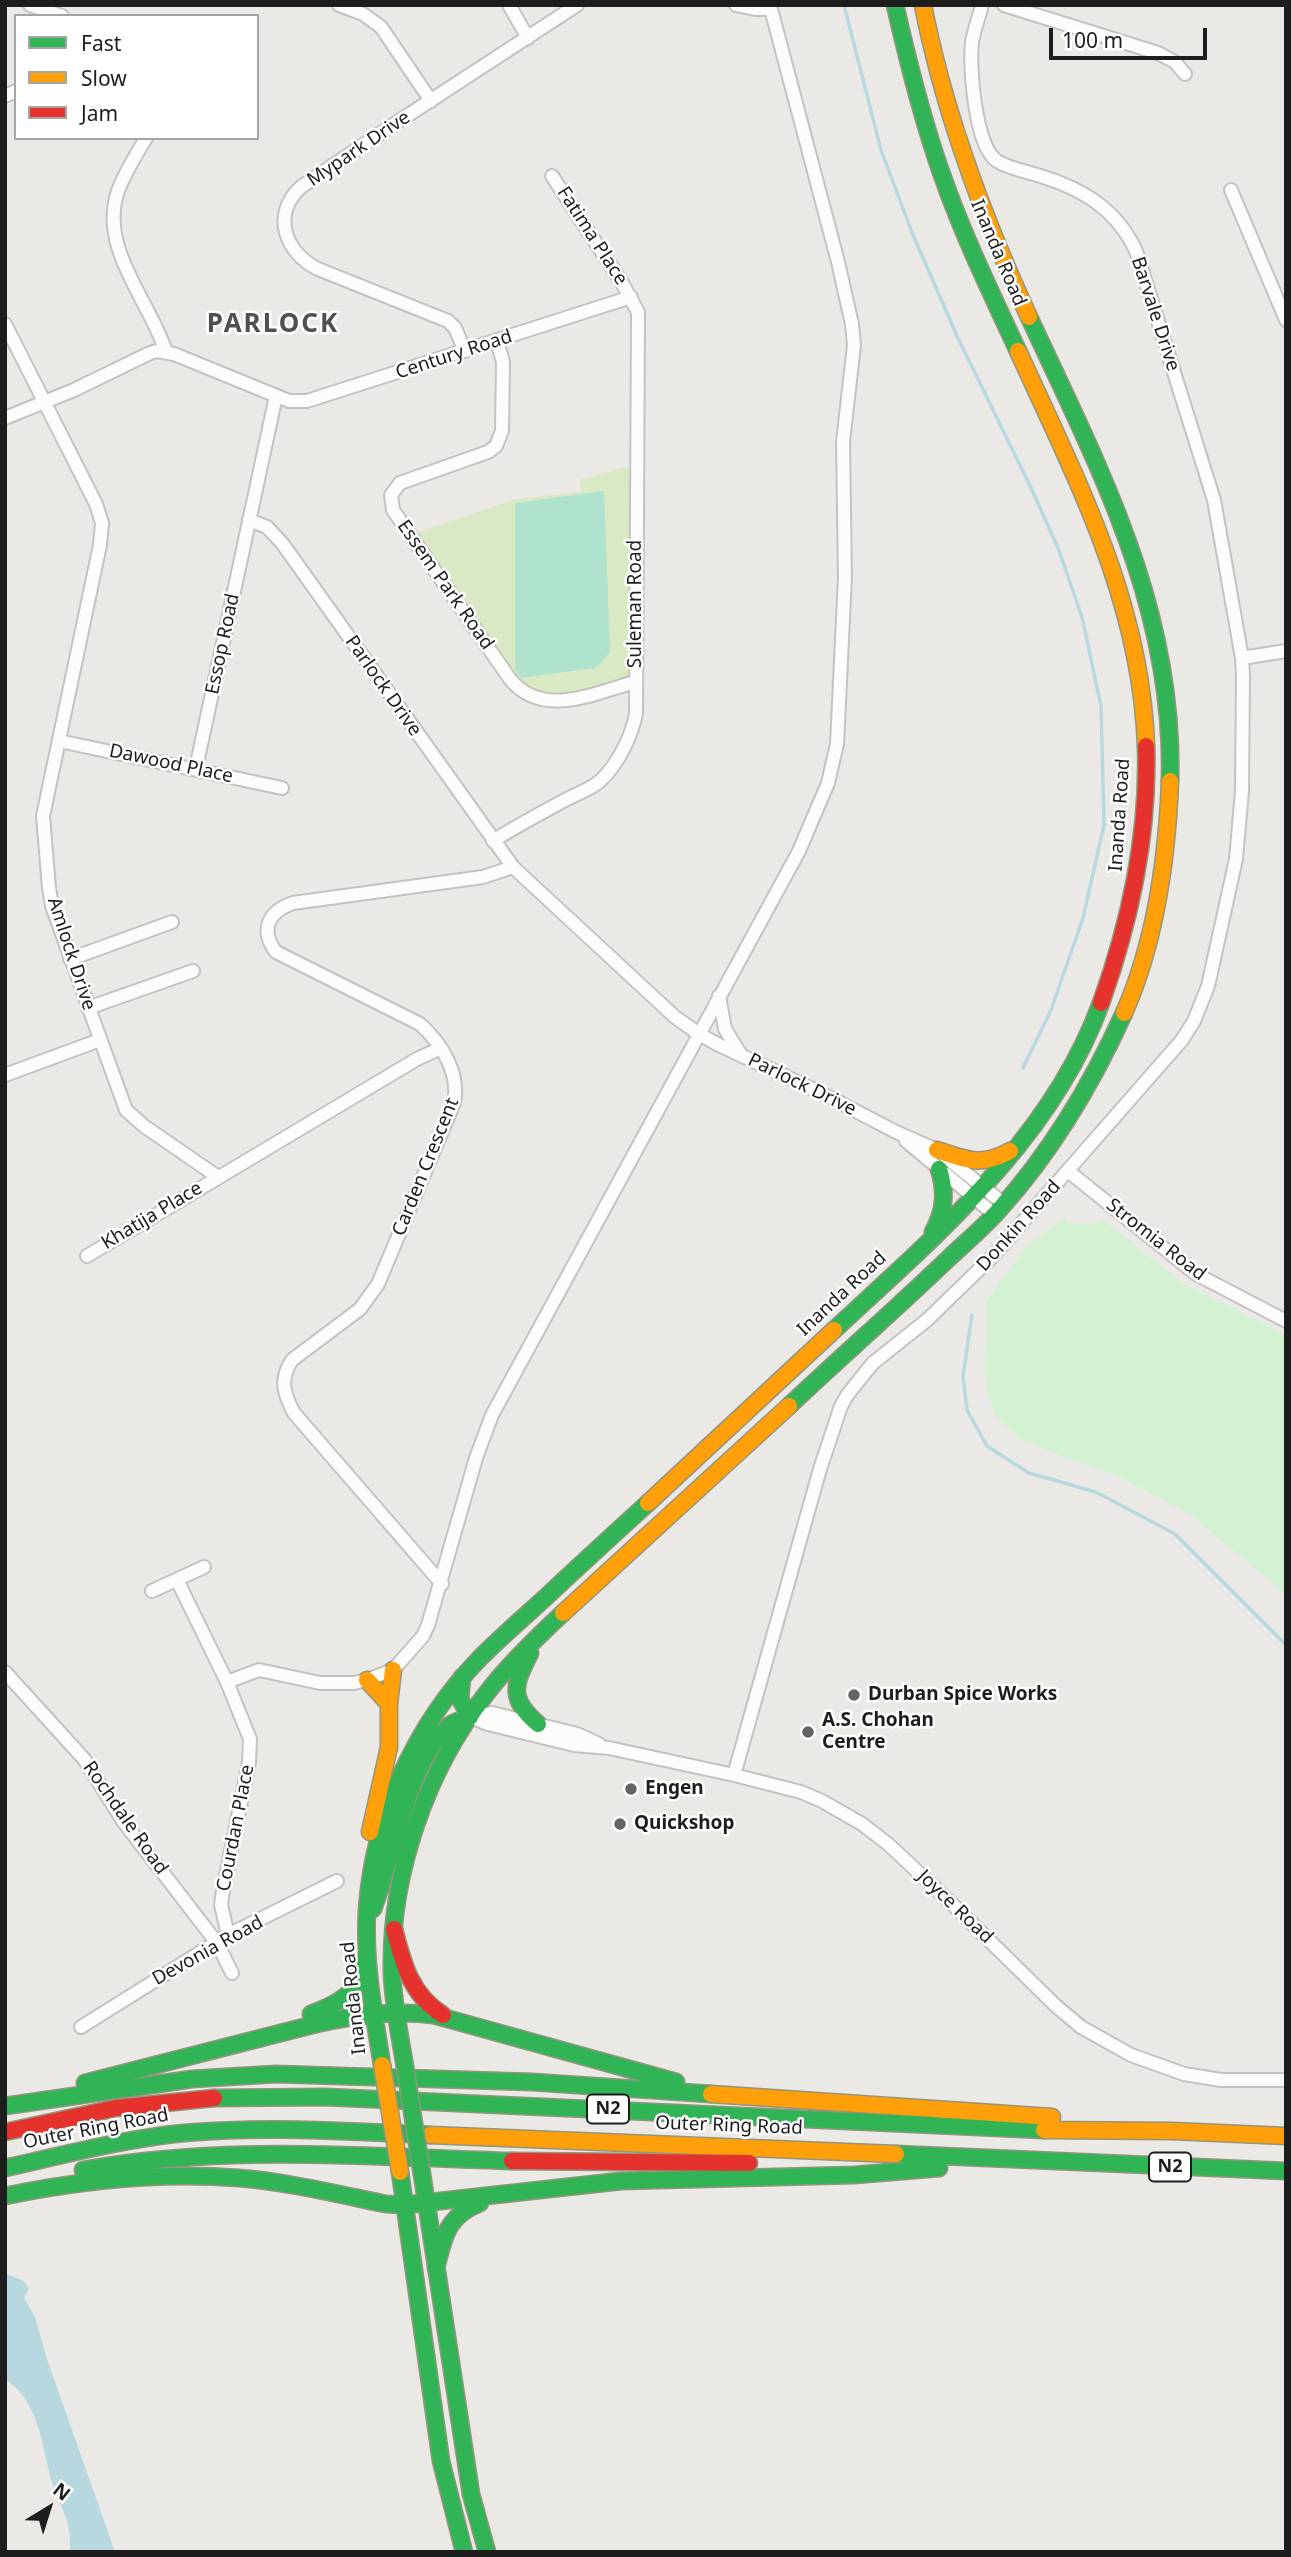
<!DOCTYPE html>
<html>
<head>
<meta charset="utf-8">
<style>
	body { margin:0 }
	#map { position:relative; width:1291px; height:2557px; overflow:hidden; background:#ebe9e5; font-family:"Noto Sans",sans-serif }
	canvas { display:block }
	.frame { position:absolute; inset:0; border:7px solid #1d1d1d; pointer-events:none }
	.legend { position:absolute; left:14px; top:14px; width:245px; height:126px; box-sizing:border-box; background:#fff; border:2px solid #a5a5a5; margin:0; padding:9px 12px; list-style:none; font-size:21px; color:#1d1d1d }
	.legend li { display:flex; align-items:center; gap:14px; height:35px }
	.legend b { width:35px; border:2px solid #a5a5a5 }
	.north { position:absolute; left:14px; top:2473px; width:70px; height:70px; -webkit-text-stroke:5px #fff; paint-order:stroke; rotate:38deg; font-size:19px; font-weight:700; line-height:28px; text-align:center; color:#1d1d1d }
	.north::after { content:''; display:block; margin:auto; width:24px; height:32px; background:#1d1d1d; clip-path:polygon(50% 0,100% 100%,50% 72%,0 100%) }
	.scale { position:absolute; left:1049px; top:28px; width:158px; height:32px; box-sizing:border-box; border:4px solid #1d1d1d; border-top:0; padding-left:9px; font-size:21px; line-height:24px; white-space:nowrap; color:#1d1d1d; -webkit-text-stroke:5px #fff; paint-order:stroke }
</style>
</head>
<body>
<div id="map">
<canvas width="1291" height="2557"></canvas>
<div class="frame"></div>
<ul class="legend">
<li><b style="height:9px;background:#30b455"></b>Fast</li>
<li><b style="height:9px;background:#ff9f0a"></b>Slow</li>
<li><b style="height:9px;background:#e5322d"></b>Jam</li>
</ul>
<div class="north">N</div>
<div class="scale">100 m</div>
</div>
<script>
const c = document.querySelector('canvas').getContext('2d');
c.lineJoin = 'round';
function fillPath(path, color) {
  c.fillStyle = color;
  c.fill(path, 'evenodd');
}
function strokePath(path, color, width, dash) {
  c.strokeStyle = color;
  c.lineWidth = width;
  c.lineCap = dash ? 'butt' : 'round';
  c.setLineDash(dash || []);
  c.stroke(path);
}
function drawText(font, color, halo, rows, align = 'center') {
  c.font = font + ' "Noto Sans",sans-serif';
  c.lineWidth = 5;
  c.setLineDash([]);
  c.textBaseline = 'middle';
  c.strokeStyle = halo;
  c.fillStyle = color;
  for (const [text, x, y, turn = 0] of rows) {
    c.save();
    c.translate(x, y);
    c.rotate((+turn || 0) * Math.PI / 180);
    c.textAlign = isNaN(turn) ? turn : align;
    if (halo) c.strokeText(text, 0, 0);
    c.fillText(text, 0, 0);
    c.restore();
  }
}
const grass = new Path2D(`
	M 637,464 L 635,680 L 561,697 L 524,690 L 411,535 L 516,499 L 581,492 L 580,480 Z`);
const park = new Path2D(`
	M 1064,1218 L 1067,1223 L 1095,1224 L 1102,1219 L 1184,1284 L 1286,1335 L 1286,1596 L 1276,1585 L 1188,1513 L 1118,1476 L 1022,1441 L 996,1416 L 987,1391 L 985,1375 L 987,1300 L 1027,1246 Z`);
const pitch = new Path2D(`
	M 604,491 L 610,652 L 600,664 L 594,668 L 521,678 L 515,669 L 515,503 Z`);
const water = new Path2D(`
	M 5,2273 C 14,2279 25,2277 29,2289 L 24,2298 L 35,2317 L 47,2359 L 115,2552 L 70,2552 C 70,2543 70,2533 68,2525 C 64,2509 55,2495 51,2479 C 42,2444 38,2400 5,2379 Z`);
const stream = new Path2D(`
	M 844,5 L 881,150 L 913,235 L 957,336 L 1032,490 L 1058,548 L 1082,617 L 1101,706 L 1104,825 L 1083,918 L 1051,1010 L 1023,1068
	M 972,1315 L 963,1376 L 967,1410 L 987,1446 L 1029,1473 L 1096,1492 L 1175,1534 L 1286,1645`);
const street = new Path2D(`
	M 30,5 L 62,16
	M 339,5 L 363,14 L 381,27 L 431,101
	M 509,5 L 528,38
	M 736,5 L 755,9 L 771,9
	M 1004,5 L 1158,53 L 1175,62 L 1185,74
	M 5,96 L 16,91
	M 146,138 C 136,155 125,172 118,191 C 98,248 150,301 166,352
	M 1231,190 L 1286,320
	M 5,324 L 96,504 L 102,523 L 100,545 L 43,816 L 49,888 L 52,906 L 126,1110 L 144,1126 L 218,1177
	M 497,341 L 503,362 L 502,431 L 496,446 L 488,452 L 400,483 L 391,495 L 393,510 L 510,679 C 542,719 595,693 635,682
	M 465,351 L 455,328 L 448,321 L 318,269 C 285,253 271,214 301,187 L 396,123 L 577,5
	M 5,418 L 74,390 L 148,354 L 156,351 L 174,354 L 289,401 L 307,401 L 631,297
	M 249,520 L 267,527 L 282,543 L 513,867 L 675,1017 L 699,1034 L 717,1044 L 829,1097 L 896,1132 L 937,1150 L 1004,1204
	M 1242,658 L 1286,651
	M 59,741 L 282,788
	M 196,768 L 276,396
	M 493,841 C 518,825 543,812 569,798 C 579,793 593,788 601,780 C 618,764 632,736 636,713 L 638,312 L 621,281 L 552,176
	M 70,959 L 172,922
	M 719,996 L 725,1029 L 741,1055
	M 88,1008 L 193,971
	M 5,1075 L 100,1040
	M 906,1141 L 995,1215
	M 1068,1171 L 1196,1274 L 1286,1321
	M 87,1256 L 417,1059 L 441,1048
	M 177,1580 L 227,1682 L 250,1739 L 249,1762 L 223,1891 L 221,1905 L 228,1935
	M 442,1584 L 294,1413 C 284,1394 279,1380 292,1360 L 360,1309 L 378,1284 L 454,1103 C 460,1073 442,1044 420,1024 L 276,952 C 259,930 269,911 293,903 L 483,877 L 513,867
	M 152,1591 L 204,1567
	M 5,1672 L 84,1759 L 123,1821 L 217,1943 L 232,1973
	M 227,1682 L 259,1670 L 320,1683 L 354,1683 L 367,1680 L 393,1670 L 423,1636 L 428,1625 L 476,1458 L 492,1415 L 799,851 L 828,783 L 837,744 L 845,577 L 843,442 L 854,345 L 852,324 L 838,262 L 770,5
	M 470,1717 L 488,1724 L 574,1745 L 609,1748 L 734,1775 L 801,1792 L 822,1801 L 862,1824 L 888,1844 L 950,1902 L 1056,2006 L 1081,2027 L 1131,2055 L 1184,2074 L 1221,2080 L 1286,2080
	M 472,1717 L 492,1713 L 577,1734 L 599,1744
	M 734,1775 L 820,1469 L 841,1406 L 848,1394 L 873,1363 L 927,1320 L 992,1257 L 1182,1040 L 1194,1021 L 1208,986 L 1236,859 L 1242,791 L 1243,676 L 1242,658 L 1214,500 L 1136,251 C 1116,208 1081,188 1037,175 C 1024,171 1008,168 997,161 C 975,146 969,67 972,42 C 974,30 979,17 982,5
	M 81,2027 L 228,1935 L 337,1881`);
const fast = new Path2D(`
	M 895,5 C 908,62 922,119 942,175 C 963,235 991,293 1018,351
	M 1029,317 C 1099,468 1175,609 1170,781
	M 933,1232 C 945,1210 946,1192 939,1169
	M 834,1330 C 937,1234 1051,1140 1101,1003
	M 789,1406 C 842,1356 897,1308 949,1258 C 966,1242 984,1227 999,1210 C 1052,1151 1092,1084 1124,1013
	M 530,1653 C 514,1685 508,1698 538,1724
	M 462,1677 L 460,1699 L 470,1717
	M 373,1909 C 392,1859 409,1758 450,1725 C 455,1721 464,1719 470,1717
	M 311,2014 C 348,2000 356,1992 367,1954
	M 382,2065 C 374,2014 364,1963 367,1911 C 373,1818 414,1726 480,1658 C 501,1637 524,1617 546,1597 C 580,1565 614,1534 648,1503
	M 405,2067 C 400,2036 393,2004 392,1972 C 390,1874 426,1771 486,1694 C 508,1665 536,1638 563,1613
	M 85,2083 L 316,2024 C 356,2015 393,2010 434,2015 L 676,2082
	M 214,2098 L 326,2097 L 1044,2130
	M 5,2106 L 192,2079 L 276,2074 L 532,2082 L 711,2094
	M 896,2154 L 1286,2171
	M 5,2168 C 64,2155 123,2139 184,2133 C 266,2126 348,2131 430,2135
	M 83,2170 C 224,2144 369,2157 512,2161
	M 400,2172 L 441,2461 L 464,2552
	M 422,2174 L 471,2494 L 487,2552
	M 5,2196 C 82,2180 160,2172 239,2178 C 288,2182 337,2194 386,2204 L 404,2205 L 621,2181 L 854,2175 L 939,2168
	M 436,2268 C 444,2236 447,2216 480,2203`);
const slow = new Path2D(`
	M 923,5 C 944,113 983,217 1029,317
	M 1018,351 C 1077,481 1141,601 1146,746
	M 1124,1013 C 1156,941 1167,859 1170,781
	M 937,1150 C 967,1160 981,1167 1010,1151
	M 648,1503 L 834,1330
	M 563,1613 L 789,1406
	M 367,1680 L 389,1704
	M 370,1832 L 389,1747 L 389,1704 L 393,1670
	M 711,2094 L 1052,2117
	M 1044,2130 L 1172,2131 L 1286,2136
	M 430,2135 L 896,2154`);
const jam = new Path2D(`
	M 1101,1003 C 1131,919 1149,835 1146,746
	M 394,1929 C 403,1964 411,1995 443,2015
	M 5,2132 L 116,2108 L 214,2098
	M 512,2161 L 749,2163`);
const fastBridge = new Path2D(`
	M 405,2067 L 422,2174`);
const slowBridge = new Path2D(`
	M 382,2065 L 400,2172`);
const markers = [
	[854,1695,7,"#656463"],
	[808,1732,7,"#656463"],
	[631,1789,7,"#656463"],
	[620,1824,7,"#656463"]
];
const shields = [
	[608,2109,42],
	[1170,2167,42]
];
const shieldNames = [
	["N2",608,2109],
	["N2",1170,2167]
];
const streetNames = [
	["Mypark Drive",359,149,-34],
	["Fatima Place",592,236,57],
	["Inanda Road",998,253,67],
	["Barvale Drive",1155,314,72],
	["Century Road",454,355,-18],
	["Essem Park Road",445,585,55],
	["Suleman Road",636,604,-90],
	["Essop Road",223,644,-78],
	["Parlock Drive",383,686,55],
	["Dawood Place",171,764,12],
	["Inanda Road",1120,815,-86],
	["Amlock Drive",71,954,72],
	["Parlock Drive",802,1085,26],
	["Carden Crescent",426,1167,-68],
	["Khatija Place",152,1216,-31],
	["Donkin Road",1019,1226,-48],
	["Stromia Road",1156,1240,38],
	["Inanda Road",842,1294,-43],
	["Rochdale Road",125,1818,55],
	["Courdan Place",236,1828,-79],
	["Joyce Road",955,1907,44],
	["Devonia Road",208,1951,-29],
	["Inanda Road",354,1998,-96],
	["Outer Ring Road",729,2126,2],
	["Outer Ring Road",96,2129,-11]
];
const poiNames = [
	["Durban Spice Works",868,1695],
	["A.S. Chohan",822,1721],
	["Centre",822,1743],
	["Engen",645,1789],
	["Quickshop",634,1824]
];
const districtNames = [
	["PARLOCK",273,325]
];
fillPath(grass, '#d8e9c3');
fillPath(park, '#d2f2d2');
fillPath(pitch, '#b0e3cd');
fillPath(water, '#b8d8df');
strokePath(stream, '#b8d8df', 3.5);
strokePath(street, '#c4c3c1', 16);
strokePath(fast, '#93957d', 19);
strokePath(slow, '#93957d', 19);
strokePath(jam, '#93957d', 19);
strokePath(street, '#fcfcfb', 12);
strokePath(fast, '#30b455', 16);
strokePath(slow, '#ff9f0a', 16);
strokePath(jam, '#e5322d', 16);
strokePath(fastBridge, '#93957d', 19, []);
strokePath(slowBridge, '#93957d', 19, []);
strokePath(fastBridge, '#30b455', 16);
strokePath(slowBridge, '#ff9f0a', 16);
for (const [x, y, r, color] of markers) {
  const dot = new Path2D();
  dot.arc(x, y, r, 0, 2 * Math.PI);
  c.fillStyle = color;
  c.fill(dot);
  strokePath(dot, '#fff', 2.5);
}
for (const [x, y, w] of shields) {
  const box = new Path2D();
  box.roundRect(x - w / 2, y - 14.5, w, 29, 5);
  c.fillStyle = '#fff';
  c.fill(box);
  strokePath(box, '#1d1d1d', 2);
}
drawText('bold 18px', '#1d1d1d', null, shieldNames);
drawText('19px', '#1d1d1d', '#fff', streetNames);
drawText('bold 19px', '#1d1d1d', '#fff', poiNames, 'left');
c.letterSpacing = '2px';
drawText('bold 26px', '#505050', '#fff', districtNames);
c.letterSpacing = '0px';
</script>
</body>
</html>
